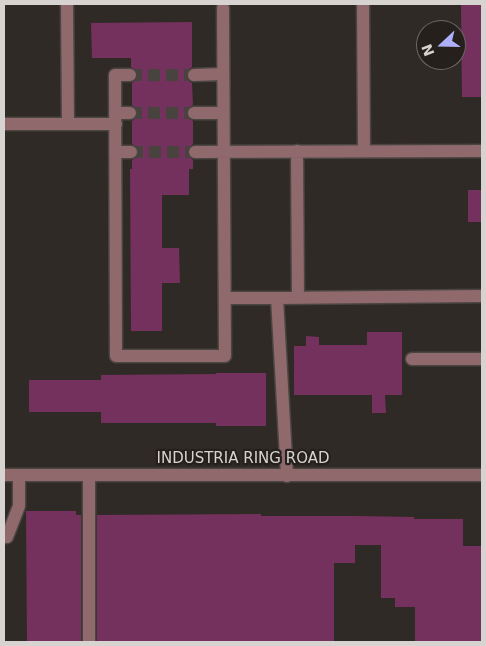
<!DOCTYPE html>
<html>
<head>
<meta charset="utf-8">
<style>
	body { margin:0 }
	#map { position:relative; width:486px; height:646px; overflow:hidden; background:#302a27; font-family:"DejaVu Sans",sans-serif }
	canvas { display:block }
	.frame { position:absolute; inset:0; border:5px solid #d6d3d0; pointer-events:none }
	.north { position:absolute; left:416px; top:20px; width:50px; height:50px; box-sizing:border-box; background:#26201d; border:1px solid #6c6865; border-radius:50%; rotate:249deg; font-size:14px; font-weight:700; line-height:20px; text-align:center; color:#d6d3d0 }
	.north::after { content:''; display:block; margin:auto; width:18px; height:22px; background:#adaffb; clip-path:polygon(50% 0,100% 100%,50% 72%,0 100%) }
</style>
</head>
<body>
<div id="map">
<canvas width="486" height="646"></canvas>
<div class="frame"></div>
<div class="north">N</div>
</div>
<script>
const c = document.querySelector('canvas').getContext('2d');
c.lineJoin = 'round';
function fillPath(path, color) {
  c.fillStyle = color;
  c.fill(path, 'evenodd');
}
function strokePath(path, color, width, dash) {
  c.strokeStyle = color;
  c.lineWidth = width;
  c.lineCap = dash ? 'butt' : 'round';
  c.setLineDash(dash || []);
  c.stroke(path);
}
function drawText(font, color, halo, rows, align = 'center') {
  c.font = font + ' "DejaVu Sans",sans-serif';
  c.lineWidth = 4.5;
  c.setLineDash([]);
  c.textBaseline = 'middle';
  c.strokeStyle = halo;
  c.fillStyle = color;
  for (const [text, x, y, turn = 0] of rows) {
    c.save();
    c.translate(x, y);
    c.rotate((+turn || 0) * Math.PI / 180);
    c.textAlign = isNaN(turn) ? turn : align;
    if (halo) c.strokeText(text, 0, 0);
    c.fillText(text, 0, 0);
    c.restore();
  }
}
const building = new Path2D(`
	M 461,4 L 482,4 L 482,97 L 462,97 Z
	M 192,22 L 192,67 L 187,71 L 186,75 L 187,80 L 192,83 L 193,105 L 187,109 L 186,113 L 187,117 L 193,121 L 193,144 L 188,148 L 187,152 L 188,156 L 193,160 L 193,169 L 189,169 L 189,195 L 162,195 L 162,248 L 179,248 L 180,283 L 162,283 L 162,331 L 131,331 L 130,169 L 132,169 L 132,160 L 138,156 L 139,152 L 138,148 L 132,144 L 132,121 L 137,117 L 138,113 L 137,109 L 132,105 L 132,83 L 137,79 L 138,75 L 137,71 L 131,67 L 131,58 L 92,58 L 91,23 Z
	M 468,190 L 482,190 L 482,222 L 468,222 Z
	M 367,332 L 402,332 L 402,395 L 385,395 L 386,413 L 372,413 L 372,395 L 294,395 L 294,346 L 306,346 L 306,336 L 319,337 L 319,345 L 367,345 Z
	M 216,373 L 266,373 L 266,426 L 216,426 L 216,423 L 101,423 L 101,412 L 29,412 L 29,380 L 101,380 L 101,375 L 216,374 Z
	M 26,511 L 76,511 L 76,515 L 81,515 L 81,641 L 27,642 Z
	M 261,514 L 261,516 L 356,516 L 414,517 L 414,519 L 463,519 L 463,546 L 482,546 L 482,642 L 415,642 L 415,607 L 395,607 L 395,598 L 381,598 L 381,545 L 355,545 L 355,563 L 334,563 L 334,642 L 97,641 L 97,515 Z`);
const minorTunnel = new Path2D(`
	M 130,75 L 194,75
	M 130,113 L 194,113
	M 131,152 L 195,152`);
const minor = new Path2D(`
	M 67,4 L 68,124
	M 363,4 L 364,151
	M 130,75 L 115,75 L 116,356 L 225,356 L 223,8
	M 194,75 L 223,74
	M 115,113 L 130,113
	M 194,113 L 223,113
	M 4,124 L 116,124
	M 297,151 L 298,298
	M 115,152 L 131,152
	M 195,152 L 482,151
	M 225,298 L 277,298
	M 412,359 L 482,359
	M 4,475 L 482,475
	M 89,475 L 89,642
	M 287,476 L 277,298 L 482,296
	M 4,536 L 7,537 L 19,506 L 19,475`);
const streetNames = [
	["INDUSTRIA RING ROAD",243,459]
];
fillPath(building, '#74315e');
strokePath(minorTunnel, '#494340', 12, [12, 6]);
strokePath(minor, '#4b4542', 15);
strokePath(minor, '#8f696c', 12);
drawText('15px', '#d6d3d0', '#26201d', streetNames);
</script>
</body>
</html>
